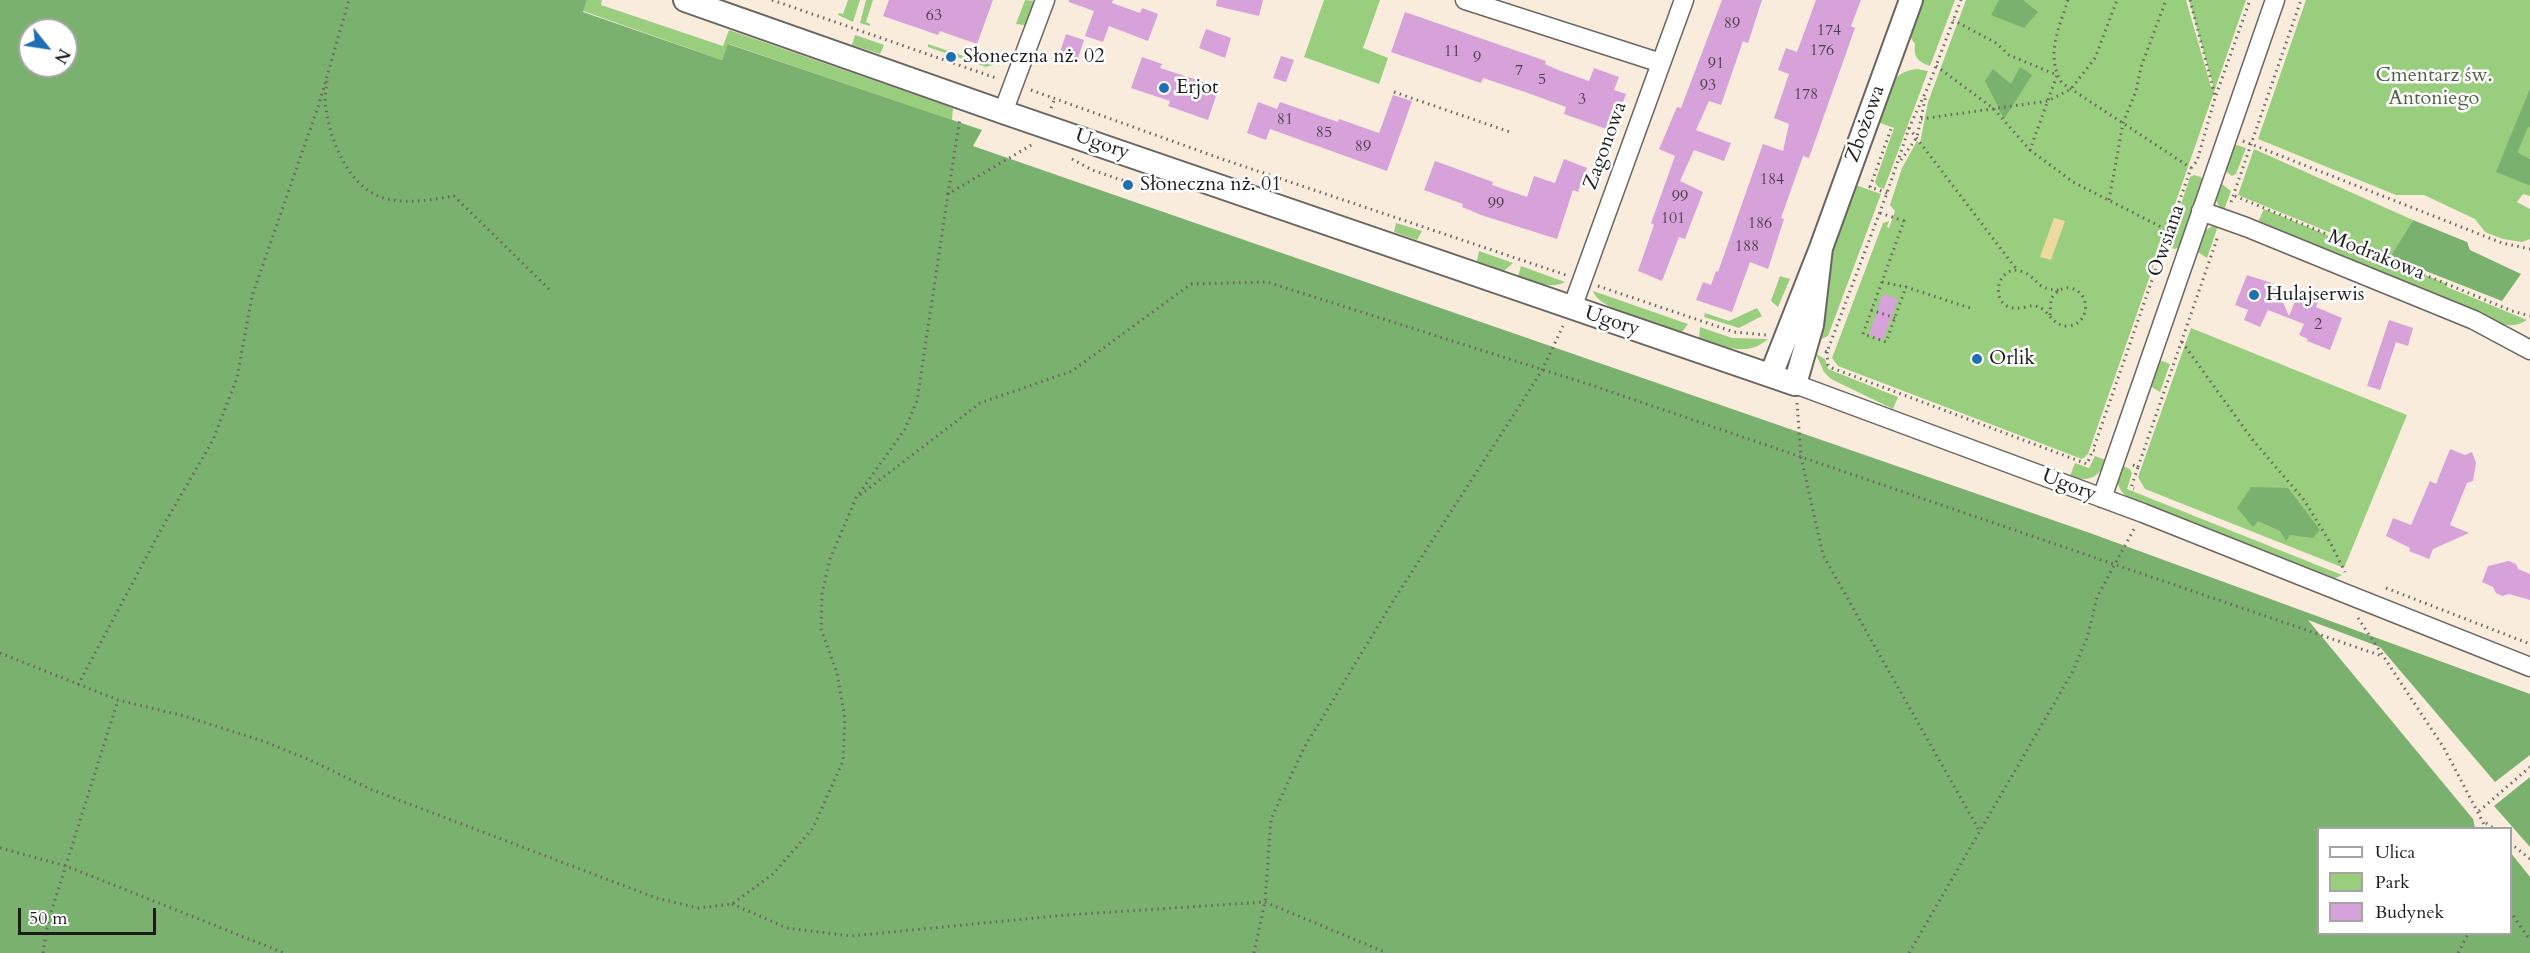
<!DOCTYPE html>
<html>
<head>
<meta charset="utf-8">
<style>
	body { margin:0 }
	#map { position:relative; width:2530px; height:953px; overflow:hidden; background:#f9ecdd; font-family:Cardo,serif }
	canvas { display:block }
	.legend { position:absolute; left:2317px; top:827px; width:195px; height:108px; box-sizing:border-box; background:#fff; border:2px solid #a4a4a4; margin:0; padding:8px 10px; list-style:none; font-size:18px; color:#1c1c1c }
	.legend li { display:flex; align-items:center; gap:12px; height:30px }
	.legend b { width:30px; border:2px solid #a4a4a4 }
	.north { position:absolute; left:18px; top:18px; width:60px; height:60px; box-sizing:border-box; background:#fff; border:2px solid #a4a4a4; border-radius:50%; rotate:120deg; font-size:16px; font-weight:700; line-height:24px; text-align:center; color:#1c1c1c }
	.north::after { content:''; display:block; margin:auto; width:21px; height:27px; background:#1f6fb2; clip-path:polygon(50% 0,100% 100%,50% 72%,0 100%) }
	.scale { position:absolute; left:18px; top:908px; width:138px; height:27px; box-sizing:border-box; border:3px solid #1c1c1c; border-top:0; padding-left:8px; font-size:18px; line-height:21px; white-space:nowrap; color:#1c1c1c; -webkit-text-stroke:4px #fff; paint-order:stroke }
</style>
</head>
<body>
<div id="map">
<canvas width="2530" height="953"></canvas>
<ul class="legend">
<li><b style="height:8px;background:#fff"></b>Ulica</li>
<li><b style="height:16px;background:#9ace7f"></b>Park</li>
<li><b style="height:16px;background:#d7a1d9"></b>Budynek</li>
</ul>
<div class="north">N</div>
<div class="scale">50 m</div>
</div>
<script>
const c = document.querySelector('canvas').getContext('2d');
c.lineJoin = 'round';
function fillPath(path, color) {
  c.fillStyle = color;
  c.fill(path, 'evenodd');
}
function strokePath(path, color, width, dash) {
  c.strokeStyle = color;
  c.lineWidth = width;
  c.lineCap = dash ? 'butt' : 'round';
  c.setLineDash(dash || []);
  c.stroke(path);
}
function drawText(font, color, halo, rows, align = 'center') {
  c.font = font + ' Cardo,serif';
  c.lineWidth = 5;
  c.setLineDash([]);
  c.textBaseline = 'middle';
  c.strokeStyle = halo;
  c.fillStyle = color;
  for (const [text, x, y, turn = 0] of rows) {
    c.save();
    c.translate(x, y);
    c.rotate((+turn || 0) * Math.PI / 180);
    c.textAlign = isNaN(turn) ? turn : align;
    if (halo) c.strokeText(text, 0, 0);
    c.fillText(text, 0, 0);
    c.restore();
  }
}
const green = new Path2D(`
	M 587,0 L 602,0 L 601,5 L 723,46 L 729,30 L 953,108 L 952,120 L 729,44 L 722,60 L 583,11 Z
	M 848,0 L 860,0 L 853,22 L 838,15 L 839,13 L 843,14 Z
	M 866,0 L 873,0 L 866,22 L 870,24 L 870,26 L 860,23 Z
	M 1025,0 L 1035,1 L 1026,25 L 1016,24 Z
	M 1324,0 L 1380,0 L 1363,48 L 1388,58 L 1379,84 L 1304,57 Z
	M 1920,0 L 1955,0 L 1930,66 C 1918,62 1913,57 1915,44 L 1910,37 L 1896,61 Z
	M 1966,0 L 2186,0 L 2211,87 L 2213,85 L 2189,0 L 2246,0 L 2088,454 L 2082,459 L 1838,366 L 1832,358 L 1883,223 L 1889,221 L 1887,227 L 1889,228 L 1895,211 L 1890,205 L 1902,168 L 1917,141 L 1920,143 L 1928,102 Z
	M 2306,0 L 2530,0 L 2530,88 L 2497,172 L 2530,186 L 2530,196 L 2523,194 L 2517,202 L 2530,209 L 2530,239 L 2522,242 L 2503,239 L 2485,232 L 2475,219 L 2424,195 L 2396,195 L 2258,139 Z
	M 855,35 L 884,45 L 880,54 L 852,45 Z
	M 928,44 L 981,62 L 998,55 L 998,57 L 995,64 L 986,67 L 928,47 Z
	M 1917,69 L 1928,71 L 1884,189 L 1878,187 L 1875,182 L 1894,128 L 1875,121 C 1884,97 1888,72 1917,69 Z
	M 2528,126 L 2530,127 L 2530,159 L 2518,152 Z
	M 2237,145 L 2246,148 L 2236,174 L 2232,176 L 2224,170 L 2232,147 Z
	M 2254,149 L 2413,220 L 2390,257 L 2238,195 Z
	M 2194,175 L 2201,177 L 2203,181 L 2180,247 L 2175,249 L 2167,246 L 2190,177 Z
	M 1853,184 L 1881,194 L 1828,336 L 1821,339 L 1816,337 L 1829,260 Z
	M 2222,184 L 2231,191 L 2224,210 C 2215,204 2214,196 2217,187 Z
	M 2264,209 L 2447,284 L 2447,287 L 2527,320 C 2506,334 2489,317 2470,308 L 2258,222 Z
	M 1396,223 L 1422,231 L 1417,240 L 1394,232 Z
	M 2213,226 L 2218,226 L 2207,258 L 2196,251 L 2204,231 Z
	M 1479,251 L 1513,263 L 1504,271 L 1477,261 Z
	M 1521,266 L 1565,282 C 1550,290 1533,281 1518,276 Z
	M 1780,276 L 1790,279 L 1778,307 L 1771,301 Z
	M 1593,291 L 1688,324 L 1682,332 C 1662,325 1599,311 1593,291 Z
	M 1757,308 L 1762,316 L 1739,328 L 1704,317 L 1705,313 L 1729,321 Z
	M 1700,327 L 1732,338 L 1768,339 C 1746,358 1724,346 1699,338 Z
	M 2191,328 L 2407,415 L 2344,568 L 2145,489 L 2138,477 Z
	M 1816,354 L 1825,359 L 1828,369 L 1898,397 L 1893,409 L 1831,379 L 1824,372 Z
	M 2162,361 L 2170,364 L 2160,392 L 2150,386 L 2156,363 Z
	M 2095,456 L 2106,460 C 2099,478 2088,483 2070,476 L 2075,463 L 2089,468 Z
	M 2120,465 L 2130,469 L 2132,473 L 2127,489 L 2342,575 L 2334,579 L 2127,497 C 2116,487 2116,479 2120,465 Z`);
const forest = new Path2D(`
	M 0,0 L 587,0 L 583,12 L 722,60 L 728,44 L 982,130 L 973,146 L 2090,533 L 2530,694 L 2530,755 L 2495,782 L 2380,647 L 2308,620 L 2473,819 L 2475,828 L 2318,828 L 2318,934 L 2510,934 L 2511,853 L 2530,877 L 2530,953 L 0,953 ZM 30,30 L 66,30 L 66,66 L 30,66 Z
	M 1999,0 L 2023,0 L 2038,12 L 2024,28 L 1991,15 Z
	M 2020,67 L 2032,75 L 2004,119 L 1985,81 L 1993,69 L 2011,84 Z
	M 2530,88 L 2530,127 L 2528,127 L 2518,152 L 2530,159 L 2530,186 L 2496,172 Z
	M 2413,220 L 2467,242 L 2470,250 L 2521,274 L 2502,301 L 2390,257 Z
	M 2251,487 L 2288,488 L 2320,530 L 2313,538 L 2290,535 L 2286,541 L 2280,531 L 2258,521 L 2253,527 L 2237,508 Z
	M 2530,777 L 2530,847 L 2494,806 Z`);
const sand = new Path2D(`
	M 2054,218 L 2065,221 L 2051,260 L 2040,257 Z`);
const building = new Path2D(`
	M 889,0 L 993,0 L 977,44 L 940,31 L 938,35 L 883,16 Z
	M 1069,0 L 1113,0 L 1112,3 L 1140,13 L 1142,8 L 1158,14 L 1148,41 L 1109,26 L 1103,42 L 1085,36 L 1094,11 L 1069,2 Z
	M 1217,0 L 1263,0 L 1259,16 L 1216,6 Z
	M 1722,0 L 1762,0 L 1748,43 L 1743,41 L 1721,105 L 1709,101 L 1696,130 L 1731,143 L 1724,161 L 1694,150 L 1680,181 L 1703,192 L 1685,239 L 1679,237 L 1662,281 L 1638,271 L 1654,225 L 1651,223 L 1675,156 L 1659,149 L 1677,107 L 1681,108 Z
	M 1816,0 L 1861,0 L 1851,26 L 1855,28 L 1809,158 L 1803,156 L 1781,218 L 1784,219 L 1768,269 L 1750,262 L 1732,312 L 1696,300 L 1703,282 L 1711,285 L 1716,271 L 1718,272 L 1763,144 L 1783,151 L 1789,124 L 1774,118 L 1789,74 L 1778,70 L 1786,48 L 1797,52 Z
	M 1405,12 L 1546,61 L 1545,64 L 1558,70 L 1589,81 L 1594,68 L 1619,77 L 1614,90 L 1626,94 L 1612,131 L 1564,114 L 1566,107 L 1525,92 L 1483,78 L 1481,83 L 1391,52 Z
	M 1206,29 L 1231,38 L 1225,58 L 1199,48 Z
	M 1066,34 L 1084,40 L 1076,64 L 1058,58 Z
	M 1281,56 L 1294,60 L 1286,82 L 1273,78 Z
	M 1142,57 L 1162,64 L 1160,68 L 1219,87 L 1208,120 L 1168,106 L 1170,101 L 1131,88 Z
	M 1393,95 L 1412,101 L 1387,171 L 1270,129 L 1266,140 L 1247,133 L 1258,102 L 1277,109 L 1280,102 L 1338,122 L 1339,119 L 1379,133 Z
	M 1564,159 L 1587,168 L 1578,192 L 1573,190 L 1557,239 L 1481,215 L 1462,207 L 1463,204 L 1424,190 L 1435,161 L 1493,182 L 1492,185 L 1527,197 L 1534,176 L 1555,183 Z
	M 2247,275 L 2275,284 L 2289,316 L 2298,294 L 2318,302 L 2316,307 L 2342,318 L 2330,350 L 2307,341 L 2308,339 L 2299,335 L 2304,324 L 2268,310 L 2260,327 L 2244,320 L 2248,310 L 2235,305 Z
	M 1883,294 L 1898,299 L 1883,340 L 1869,335 Z
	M 2389,320 L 2413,328 L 2408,346 L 2396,342 L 2380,390 L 2367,386 Z
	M 2450,449 L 2465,455 L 2472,452 L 2476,463 L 2473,481 L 2467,483 L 2450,525 L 2469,533 L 2433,549 L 2429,559 L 2409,551 L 2410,548 L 2386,536 L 2393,518 L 2411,525 L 2430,481 L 2436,484 Z
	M 2509,561 L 2516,564 L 2518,569 L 2530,574 L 2530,600 L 2509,594 L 2502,596 L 2496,593 L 2493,587 L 2482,582 L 2488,566 Z`);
const path = new Path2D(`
	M 772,0 L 996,78
	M 2068,0 C 2059,28 2045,56 2062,83 L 2191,168 L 2093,450
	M 2190,0 L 2215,96
	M 1936,66 L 1993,108 L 2030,150 L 2057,75 L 2009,55 L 1996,43 L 1953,20
	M 327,81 C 326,90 324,100 326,109 C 330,138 346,181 376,195 C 399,206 430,200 454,196 L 551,291
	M 1031,90 L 1219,158 L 1566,275
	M 1394,92 L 1510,132
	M 1051,108 L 1055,98
	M 1921,119 L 2048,101 L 2071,89 L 2095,58 L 2117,0
	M 1909,128 L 2017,270
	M 2243,141 L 2502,243 L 2530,249
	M 2030,150 L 2073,182 L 2169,231
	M 1072,159 L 1092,170 L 1142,187
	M 1901,160 L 1917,137 L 1926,95
	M 2191,168 L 2197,161 L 2215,98 L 2250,0
	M 1887,193 L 1870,187 L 1891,129
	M 948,194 L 960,118
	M 2235,196 L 2512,311 L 2530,316
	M 2109,200 L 2123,123 L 2136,91 L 2141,67 L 2166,0
	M 2231,202 L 2301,0
	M 1880,213 L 1904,221 L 1863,334 L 1886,342 L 1906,287 L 1973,309
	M 1882,282 L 1906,287
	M 1598,286 L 1734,332 L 1766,335
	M 1871,310 L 1895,318
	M 2050,315 L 2051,299 C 2055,292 2062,287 2070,288 C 2092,292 2090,325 2068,326 C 2048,327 2049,300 2025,307 C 1986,317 1994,260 2023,272 C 2039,278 2035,290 2059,290
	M 2182,342 L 2252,439 L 2304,500 L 2331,544 L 2345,572
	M 1825,351 L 1827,352 L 1887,193 L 1909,128 L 1928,87 L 1961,0
	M 1827,352 L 1828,365 L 1832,368 L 2087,464 L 2093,450 L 2099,452
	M 1797,403 L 1801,457 L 1823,555 L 1980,832
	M 2133,465 L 2138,467 L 2131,488 L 2134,489
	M 2138,467 L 2218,236
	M 860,495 L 980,403 L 1072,371 L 1191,284 L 1267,282 L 1594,386 L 2382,656
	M 2386,588 L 2530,644
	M 2358,618 L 2444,748 L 2486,828
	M 0,653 L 118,700 L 184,716 L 263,741 L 310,760 L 370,789 L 656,898 L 698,908 L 732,904 L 773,874 L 813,828 L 843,761 L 845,718 L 837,673 L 821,629 L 822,594 L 830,559 L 856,498 L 905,429 L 917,401 L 948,194 L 1033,144
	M 78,685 L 163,526 L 213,440 L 237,378 L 252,296 L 319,104 L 349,0
	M 2479,811 L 2530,767
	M 2486,823 L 2493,828
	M 2510,843 L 2530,859
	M 0,848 L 66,866 L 284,953
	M 732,904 L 787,928 L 851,936 L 1066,915 L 1265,902 L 1387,953
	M 2510,911 L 2530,940
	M 43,953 L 48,922 L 118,700
	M 1254,953 L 1265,902 L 1271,819 L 1304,748 L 1395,598 L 1522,402 L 1542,370 L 1563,326
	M 1909,953 L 2073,671 L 2087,638 L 2097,597 L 2134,529
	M 2458,953 L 2468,934`);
const minor = new Path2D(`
	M 1465,0 L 1661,63
	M 1003,112 L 1045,0
	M 2201,211 L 2246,227 L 2474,320 L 2530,350
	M 1572,308 L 1684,0
	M 1795,384 L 2143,513 L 2530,667
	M 2102,498 L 2275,0`);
const tertiary = new Path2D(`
	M 685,0 L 1003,112 L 1795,384 L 1812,325 L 1821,248
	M 1771,375 L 1821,248 L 1911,0`);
const markers = [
	[951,57,6,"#1f6fb2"],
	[1164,88,6,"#1f6fb2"],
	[1128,185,6,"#1f6fb2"],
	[2254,295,6,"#1f6fb2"],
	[1977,359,6,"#1f6fb2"]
];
const numberNames = [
	["63",934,16],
	["89",1732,24],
	["174",1829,31],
	["176",1822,51],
	["11",1452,52],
	["9",1477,58],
	["91",1716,64],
	["7",1519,71],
	["5",1542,80],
	["93",1708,86],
	["178",1806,95],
	["3",1582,100],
	["81",1285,120],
	["85",1324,133],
	["89",1363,147],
	["184",1772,180],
	["99",1680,197],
	["99",1496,204],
	["101",1673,219],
	["186",1760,224],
	["188",1747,247],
	["2",2318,325]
];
const poiNames = [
	["Słoneczna nż. 02",963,57],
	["Erjot",1176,88],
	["Słoneczna nż. 01",1140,185],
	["Hulajserwis",2266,295],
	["Orlik",1989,359]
];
const parkNames = [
	["Cmentarz św.",2434,76],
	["Antoniego",2434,99]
];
const streetNames = [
	["Zbożowa",1866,124,-70],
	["Ugory",1102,145,19],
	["Zagonowa",1606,146,-70],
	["Owsiana",2167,241,-71],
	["Modrakowa",2376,256,22],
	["Ugory",1612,322,18],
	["Ugory",2069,486,21]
];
fillPath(green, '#9ace7f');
fillPath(forest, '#7bb16e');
fillPath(sand, '#eeda9e');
fillPath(building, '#d7a1d9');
strokePath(minor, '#696560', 21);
strokePath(tertiary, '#696560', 26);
strokePath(path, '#696560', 3, [1.5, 4.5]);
strokePath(minor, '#fff', 18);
strokePath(tertiary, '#fff', 22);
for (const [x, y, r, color] of markers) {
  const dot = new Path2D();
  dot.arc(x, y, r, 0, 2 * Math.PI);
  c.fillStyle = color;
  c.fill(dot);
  strokePath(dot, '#fff', 2);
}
drawText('16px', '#4b3d4b', null, numberNames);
drawText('20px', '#1c1c1c', '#fff', poiNames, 'left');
drawText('20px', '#4e6344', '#fff', parkNames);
drawText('20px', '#1c1c1c', '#fff', streetNames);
</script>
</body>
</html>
